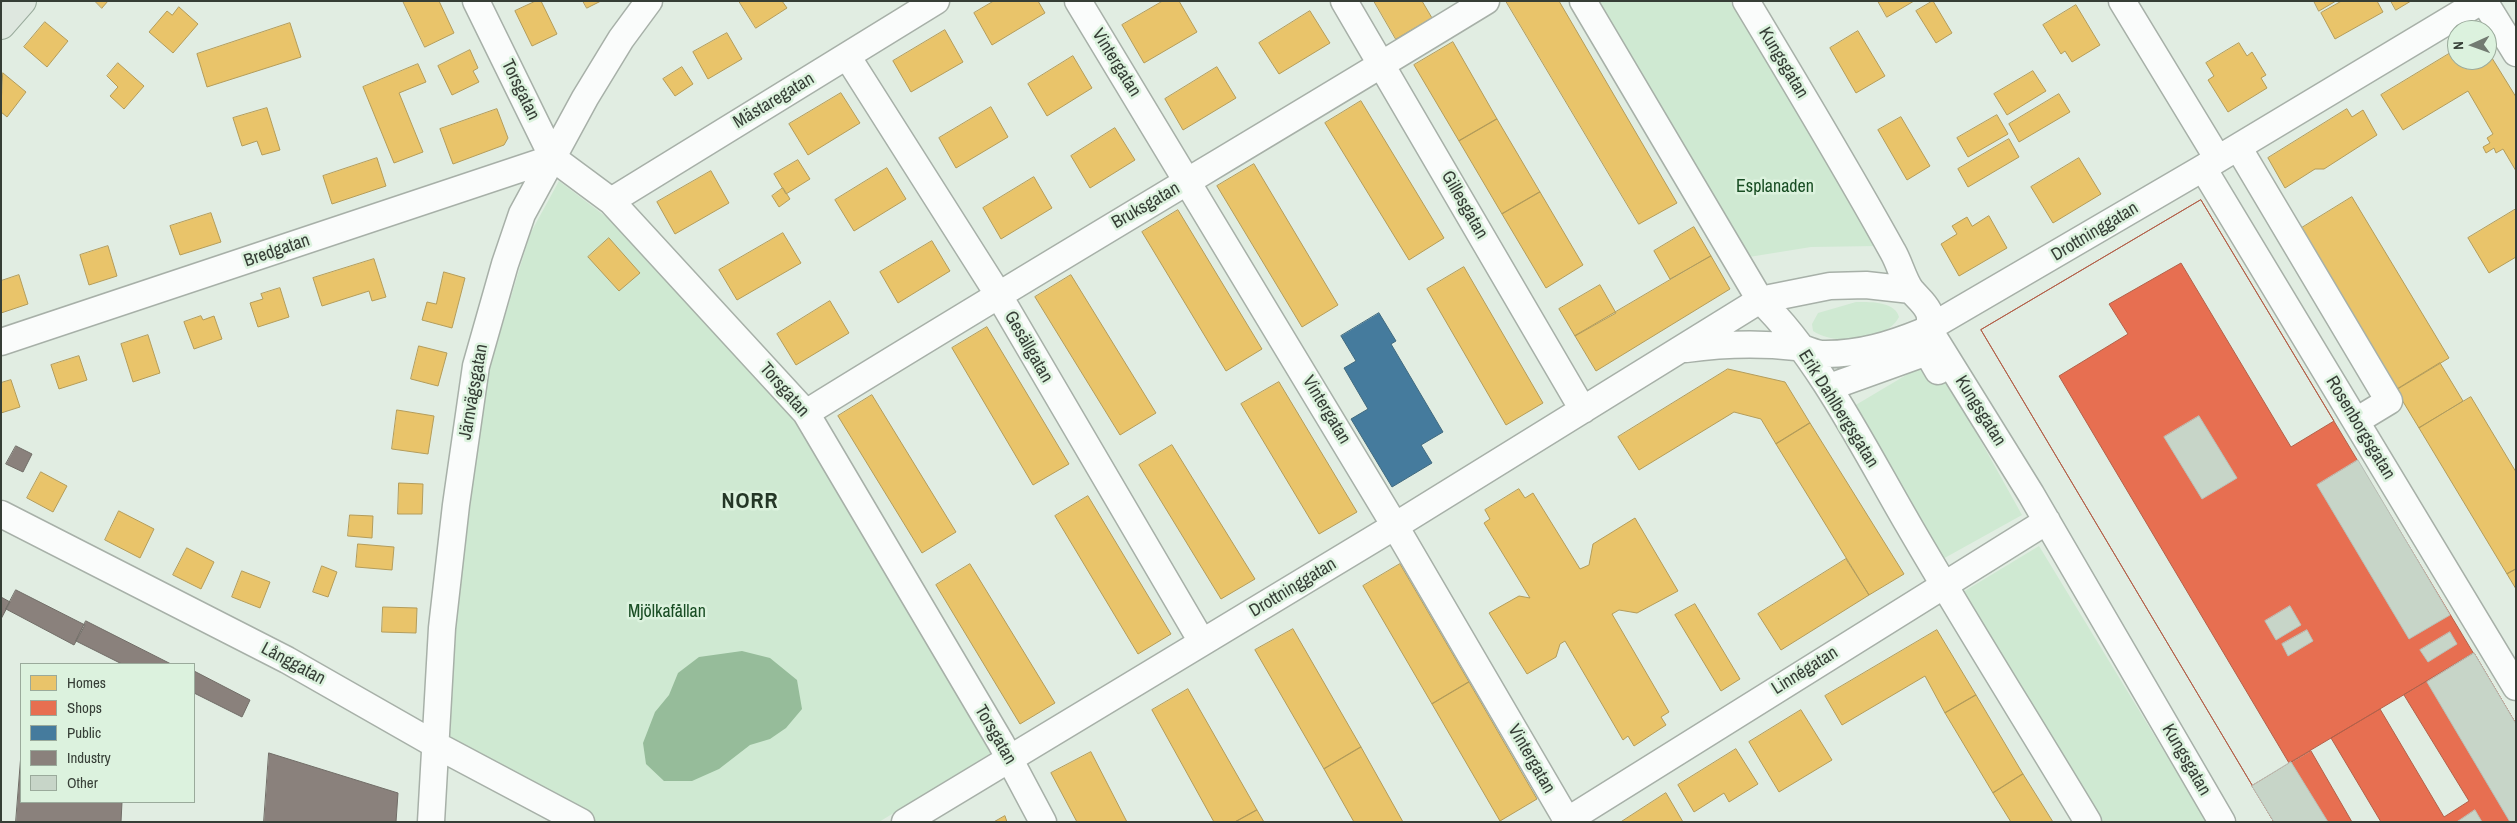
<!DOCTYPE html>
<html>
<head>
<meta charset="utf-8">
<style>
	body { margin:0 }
	#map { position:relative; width:2517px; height:823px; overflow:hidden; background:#e1ede2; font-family:"Archivo Narrow",sans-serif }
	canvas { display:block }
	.frame { position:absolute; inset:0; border:2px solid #363e36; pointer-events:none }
	.legend { position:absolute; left:20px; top:663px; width:175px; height:140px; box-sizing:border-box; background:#dcf2de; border:1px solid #9aaa9b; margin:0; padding:6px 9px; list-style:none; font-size:15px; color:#363e36 }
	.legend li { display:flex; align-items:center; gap:10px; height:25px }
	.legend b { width:25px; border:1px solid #9aaa9b }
	.north { position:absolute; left:2447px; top:20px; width:50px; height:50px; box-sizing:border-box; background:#dcf2de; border:1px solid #9aaa9b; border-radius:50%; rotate:268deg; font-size:14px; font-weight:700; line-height:20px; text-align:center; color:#363e36 }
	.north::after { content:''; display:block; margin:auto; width:18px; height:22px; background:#727b72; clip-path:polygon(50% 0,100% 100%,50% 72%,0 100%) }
</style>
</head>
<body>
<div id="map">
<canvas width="2517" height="823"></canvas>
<div class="frame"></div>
<ul class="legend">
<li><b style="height:14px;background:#e9c46a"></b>Homes</li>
<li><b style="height:14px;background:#e76f51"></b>Shops</li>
<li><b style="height:14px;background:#457b9d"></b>Public</li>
<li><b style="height:14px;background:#8a817c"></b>Industry</li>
<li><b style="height:14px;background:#c7d5c8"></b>Other</li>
</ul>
<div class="north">N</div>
</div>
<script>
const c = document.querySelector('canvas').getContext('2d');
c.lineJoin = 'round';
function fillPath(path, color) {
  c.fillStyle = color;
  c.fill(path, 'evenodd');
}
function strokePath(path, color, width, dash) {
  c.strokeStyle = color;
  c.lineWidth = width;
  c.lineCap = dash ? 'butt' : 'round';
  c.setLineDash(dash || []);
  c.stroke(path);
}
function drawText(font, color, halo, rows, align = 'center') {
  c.font = font + ' "Archivo Narrow",sans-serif';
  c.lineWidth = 5;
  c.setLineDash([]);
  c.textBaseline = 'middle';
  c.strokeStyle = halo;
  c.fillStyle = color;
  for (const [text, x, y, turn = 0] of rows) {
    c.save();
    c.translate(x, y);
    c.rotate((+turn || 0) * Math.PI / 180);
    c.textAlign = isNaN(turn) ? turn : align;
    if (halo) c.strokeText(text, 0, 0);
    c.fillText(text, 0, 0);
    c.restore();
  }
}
const green = new Path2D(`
	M 1599,1 L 1730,1 L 1878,246 L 1811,247 L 1749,257 Z
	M 559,181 L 613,222 L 800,423 L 993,752 L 879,822 L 595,822 L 448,743 L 454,628 L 486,379 L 530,234 Z
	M 1856,302 C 1869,302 1895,301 1899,317 C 1886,342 1835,346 1813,331 L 1812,324 L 1818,313 Z
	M 1928,362 L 1944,375 L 2022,515 L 1941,560 L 1849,409 Z
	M 2039,546 L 2207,822 L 2103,822 L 1963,592 Z`);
const water = new Path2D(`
	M 742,651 L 770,658 L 797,680 L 802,709 L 786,728 L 770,739 L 750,745 L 719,769 L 692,781 L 664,781 L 646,764 L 643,743 L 655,712 L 669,695 L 678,673 L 699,657 Z`);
const homes = new Path2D(`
	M 95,1 L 108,1 L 102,8 Z
	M 403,1 L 439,1 L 454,33 L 425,47 Z
	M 536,1 L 541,1 L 557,34 L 532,46 L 515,11 Z
	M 583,1 L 601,1 L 587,8 Z
	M 739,1 L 782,1 L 787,8 L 756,28 Z
	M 994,1 L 1038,1 L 1045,13 L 992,45 L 974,13 Z
	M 1163,1 L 1179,1 L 1197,32 L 1144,63 L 1122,25 Z
	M 1374,1 L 1422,1 L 1432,18 L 1396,39 Z
	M 1506,1 L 1559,1 L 1677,203 L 1639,224 Z
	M 1878,1 L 1914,1 L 1887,17 Z
	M 1933,1 L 1952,33 L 1936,43 L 1916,11 Z
	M 2314,1 L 2336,1 L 2319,11 Z
	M 2342,1 L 2377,1 L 2383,12 L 2335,39 L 2321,13 Z
	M 2391,1 L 2411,1 L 2396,10 Z
	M 2076,5 L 2100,45 L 2072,62 L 2065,51 L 2061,54 L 2043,25 Z
	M 179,7 L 198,24 L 173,53 L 149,32 L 167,11 L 172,15 Z
	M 1310,11 L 1330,43 L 1279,74 L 1259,43 Z
	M 45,22 L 68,41 L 47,67 L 24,47 Z
	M 290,23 L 301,57 L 207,87 L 197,54 Z
	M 945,30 L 963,62 L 911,92 L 893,61 Z
	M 1858,31 L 1885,76 L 1856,93 L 1830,48 Z
	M 727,33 L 742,59 L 708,79 L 693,52 Z
	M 1453,42 L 1497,119 L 1459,141 L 1414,65 Z
	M 2239,43 L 2247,56 L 2252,52 L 2266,75 L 2261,78 L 2267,88 L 2228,112 L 2208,80 L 2214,76 L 2206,63 Z
	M 2457,49 L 2457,60 L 2487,60 L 2487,50 L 2516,97 L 2516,171 L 2503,149 L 2496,153 L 2494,148 L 2486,153 L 2483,147 L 2490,143 L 2487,138 L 2493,134 L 2468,91 L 2403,130 L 2381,95 Z
	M 470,50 L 478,68 L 473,71 L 479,82 L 452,95 L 438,66 Z
	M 1073,56 L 1092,88 L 1047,116 L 1028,84 Z
	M 118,63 L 144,86 L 124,109 L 110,96 L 118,87 L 107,76 Z
	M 418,64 L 426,82 L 399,93 L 423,152 L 394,163 L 363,87 Z
	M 682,67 L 693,84 L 675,96 L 663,79 Z
	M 1217,67 L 1236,98 L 1183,130 L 1165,99 Z
	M 2033,71 L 2046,91 L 2007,115 L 1994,94 Z
	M 3,73 L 26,92 L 7,117 L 1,112 Z
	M 841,93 L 860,123 L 808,155 L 789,124 Z
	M 2059,94 L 2070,112 L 2019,142 L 2009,124 Z
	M 1361,101 L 1444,238 L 1409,260 L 1325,123 Z
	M 991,107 L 1008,137 L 956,168 L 939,138 Z
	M 267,108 L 280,150 L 262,155 L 257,141 L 242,146 L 233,118 Z
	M 497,109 L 508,138 L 504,145 L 453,164 L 440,129 Z
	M 2347,109 L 2352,117 L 2363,110 L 2377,135 L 2324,169 L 2315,169 L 2285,188 L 2268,158 Z
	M 1997,115 L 2008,134 L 1968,157 L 1957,138 Z
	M 1901,117 L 1930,166 L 1907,180 L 1878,130 Z
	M 1497,119 L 1540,192 L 1502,214 L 1459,141 Z
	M 1115,128 L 1135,160 L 1090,188 L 1071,156 Z
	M 2009,139 L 2019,157 L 1968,187 L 1958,169 Z
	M 377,158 L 386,186 L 332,204 L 323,176 Z
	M 2079,158 L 2101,194 L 2053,223 L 2031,187 Z
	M 798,160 L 810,179 L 786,194 L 774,174 Z
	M 1254,164 L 1338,305 L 1302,327 L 1217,186 Z
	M 887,168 L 906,199 L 854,231 L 835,200 Z
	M 711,171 L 729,203 L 675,234 L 657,202 Z
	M 1034,177 L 1052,208 L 1001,239 L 983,208 Z
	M 783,188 L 790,199 L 779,207 L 772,196 Z
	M 1540,192 L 1583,265 L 1546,288 L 1502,214 Z
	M 2352,197 L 2449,358 L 2396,390 L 2300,229 Z
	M 2516,209 L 2516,257 L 2489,273 L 2468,238 Z
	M 1178,210 L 1262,349 L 1226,371 L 1142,232 Z
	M 211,213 L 221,242 L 180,255 L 170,226 Z
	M 1989,216 L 2007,248 L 1959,276 L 1941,244 L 1957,234 L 1952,226 L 1967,217 L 1972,226 Z
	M 1694,227 L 1711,256 L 1670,279 L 1654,251 Z
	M 783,233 L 801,263 L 737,300 L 719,270 Z
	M 609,238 L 640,273 L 619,291 L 588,257 Z
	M 932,241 L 950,271 L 898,303 L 880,272 Z
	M 108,246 L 117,276 L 89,285 L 80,255 Z
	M 1711,256 L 1730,289 L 1596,371 L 1575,336 Z
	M 374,259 L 386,297 L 372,301 L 369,291 L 322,306 L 313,278 Z
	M 1464,267 L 1543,403 L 1506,425 L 1427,289 Z
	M 444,272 L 465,278 L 452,328 L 422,320 L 427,302 L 436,304 Z
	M 19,275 L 28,304 L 1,313 L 1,281 Z
	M 1071,275 L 1156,413 L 1120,435 L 1035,297 Z
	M 1600,285 L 1616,313 L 1575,336 L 1559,309 Z
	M 280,288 L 289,317 L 258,327 L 250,303 L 263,299 L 261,294 Z
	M 830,301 L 849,333 L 796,365 L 777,334 Z
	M 201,316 L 203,320 L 214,316 L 222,339 L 194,349 L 184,322 Z
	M 987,327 L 1069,464 L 1033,485 L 952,348 Z
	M 148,335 L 160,373 L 133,382 L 121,344 Z
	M 419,346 L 447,353 L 438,386 L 411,379 Z
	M 79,356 L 87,380 L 59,389 L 51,365 Z
	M 2440,363 L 2463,401 L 2419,428 L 2396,390 Z
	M 1728,369 L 1785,382 L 1810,423 L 1776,444 L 1761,419 L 1734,412 L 1639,470 L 1618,437 Z
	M 11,380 L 20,407 L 1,413 L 1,383 Z
	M 1279,382 L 1357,512 L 1319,534 L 1241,404 Z
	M 872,395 L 956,532 L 922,553 L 838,416 Z
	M 2471,397 L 2516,472 L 2516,569 L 2507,574 L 2419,428 Z
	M 397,410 L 434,416 L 428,454 L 392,449 Z
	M 1810,423 L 1904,574 L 1869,595 L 1776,444 Z
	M 1172,445 L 1255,579 L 1221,599 L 1139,465 Z
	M 41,472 L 67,486 L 53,512 L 27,498 Z
	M 399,483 L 423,484 L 422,514 L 398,514 Z
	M 1519,489 L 1525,498 L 1533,493 L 1580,569 L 1589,565 L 1593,544 L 1635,518 L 1678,591 L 1637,613 L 1619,610 L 1612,614 L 1669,712 L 1661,717 L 1666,725 L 1634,746 L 1628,736 L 1623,740 L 1565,641 L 1560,644 L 1556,657 L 1527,674 L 1489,613 L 1519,596 L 1530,598 L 1484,523 L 1490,519 L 1485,510 Z
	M 1088,496 L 1171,634 L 1138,654 L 1055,516 Z
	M 119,511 L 154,529 L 140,558 L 105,540 Z
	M 350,515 L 373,516 L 372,538 L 348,536 Z
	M 358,544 L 394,547 L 392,570 L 356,567 Z
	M 187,548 L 214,562 L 201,589 L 173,575 Z
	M 1846,559 L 1869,595 L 1781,650 L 1758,614 Z
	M 970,564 L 1055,703 L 1020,724 L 936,585 Z
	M 1400,564 L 1469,682 L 1432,704 L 1363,586 Z
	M 322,566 L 337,572 L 328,597 L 313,592 Z
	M 2516,569 L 2516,589 L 2507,574 Z
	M 242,571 L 270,582 L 260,608 L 232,597 Z
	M 1695,604 L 1740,679 L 1721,691 L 1675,615 Z
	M 383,607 L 417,608 L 416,633 L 382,632 Z
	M 1293,629 L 1361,747 L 1324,769 L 1255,650 Z
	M 1937,630 L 1976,695 L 1945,713 L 1925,676 L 1842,725 L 1825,696 Z
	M 1469,682 L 1537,799 L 1500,821 L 1432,704 Z
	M 1188,689 L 1257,810 L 1235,822 L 1214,822 L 1152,710 Z
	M 1976,695 L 2023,774 L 1993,793 L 1945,713 Z
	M 1801,710 L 1832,760 L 1779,792 L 1749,742 Z
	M 1361,747 L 1403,822 L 1354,822 L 1324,769 Z
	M 1736,749 L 1758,784 L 1729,802 L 1724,793 L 1694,812 L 1678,785 Z
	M 1091,752 L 1127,822 L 1077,822 L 1051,773 Z
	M 2023,774 L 2053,822 L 2011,822 L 1993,793 Z
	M 1666,793 L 1683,822 L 1621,822 Z
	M 1257,810 L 1264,822 L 1235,822 Z
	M 1005,816 L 1007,822 L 994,822 Z`);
const shops = new Path2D(`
	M 2201,200 L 2516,724 L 2516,822 L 2274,822 L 1981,330 Z
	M 2201,200 L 2334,421 L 2291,447 L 2181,263 L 2109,304 L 2128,334 L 2059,376 L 2289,763 L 2474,653 L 2516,724 L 2516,822 L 2274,822 L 1981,330 Z
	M 2474,653 L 2516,724 L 2516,822 L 2381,822 L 2331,738 L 2380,709 L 2444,817 L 2469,801 L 2404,695 Z
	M 2311,751 L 2352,822 L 2274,822 L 2252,786 Z`);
const public = new Path2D(`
	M 1379,313 L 1396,341 L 1391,344 L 1443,432 L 1421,445 L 1432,463 L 1392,487 L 1351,419 L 1368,409 L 1344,368 L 1356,361 L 1341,336 Z`);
const industry = new Path2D(`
	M 16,446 L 32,454 L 23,472 L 6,464 Z
	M 16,590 L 85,625 L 74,645 L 6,609 Z
	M 1,597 L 10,602 L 1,619 Z
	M 86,621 L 171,664 L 122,664 L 76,641 Z
	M 194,671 L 250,700 L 242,717 L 194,693 Z
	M 269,753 L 398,793 L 396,822 L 264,822 Z
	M 21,754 L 21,802 L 122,802 L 121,822 L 16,822 Z`);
const building = new Path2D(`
	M 2199,416 L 2237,478 L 2202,499 L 2164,437 Z
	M 2358,460 L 2450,615 L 2409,639 L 2317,485 Z
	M 2290,606 L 2301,625 L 2276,640 L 2265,621 Z
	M 2307,630 L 2313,641 L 2288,656 L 2282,644 Z
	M 2450,632 L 2457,644 L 2428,662 L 2420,650 Z
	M 2474,653 L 2516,724 L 2516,822 L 2510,822 L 2427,682 Z
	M 2291,762 L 2328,822 L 2274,822 L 2252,786 Z
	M 2475,810 L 2482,822 L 2457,822 Z`);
const minor = new Path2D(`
	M 476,1 L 553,158 L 611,201 L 806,413 L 1001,743 L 1043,822
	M 1078,1 L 1395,526 L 1568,822
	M 1344,1 L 1583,410
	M 1583,1 L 1760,300 C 1818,355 1867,454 1908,524 C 1966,624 2028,722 2088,822
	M 1746,1 C 1796,84 1846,167 1893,252 C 1899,262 1904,281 1911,290 C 1920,301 1936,311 1928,328
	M 2122,1 L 2218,159
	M 2484,1 L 2516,53
	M 847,56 L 998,294 L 1202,642
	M 2238,147 L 2389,401 L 2356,421
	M 2203,168 L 2516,687
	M 611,201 L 936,1
	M 1928,328 L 2031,494 L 2222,822
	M 1,342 L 553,158
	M 1686,349 C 1722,344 1760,343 1796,347 C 1807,348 1815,355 1826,354 C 1860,354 1890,345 1922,332 L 2203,168 L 2481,1
	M 1838,384 L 1927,352 L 1938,371
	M 806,413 C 1032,273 1260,139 1486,1
	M 1,514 L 287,660 L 436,745 L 581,822
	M 431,822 L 442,628 L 456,505 L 476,366 L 505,264 L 522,214 L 585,98 L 621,39 L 649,1
	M 905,822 L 1395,526 L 1760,300 L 1830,286 L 1866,285 L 1911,290
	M 1565,822 L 2047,521`);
const major = new Path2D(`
	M 1,25 L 22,1`);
const streetNames = [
	["Vintergatan",1116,63,58],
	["Kungsgatan",1783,63,59],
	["Torsgatan",520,90,64],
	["Mästaregatan",774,101,-31],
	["Gillesgatan",1464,205,60],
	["Bruksgatan",1146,206,-30],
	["Drottninggatan",2095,232,-31],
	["Bredgatan",277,251,-19],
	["Gesällgatan",1028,347,60],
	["Torsgatan",784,390,49],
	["Järnvägsgatan",474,392,-80],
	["Erik Dahlbergsgatan",1838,409,58],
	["Vintergatan",1326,410,59],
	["Kungsgatan",1980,411,58],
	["Rosenborgsgatan",2360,428,59],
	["Drottninggatan",1293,588,-31],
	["Långgatan",293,664,28],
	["Linnégatan",1805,671,-32],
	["Torsgatan",995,735,60],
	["Vintergatan",1531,759,60],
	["Kungsgatan",2186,760,60]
];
const parkNames = [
	["Esplanaden",1775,187],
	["Mjölkafållan",667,612]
];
const districtNames = [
	["NORR",750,502]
];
fillPath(green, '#cfe9d2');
fillPath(water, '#96bc9a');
fillPath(homes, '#e9c46a');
strokePath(homes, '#b39c5a', 1);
fillPath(shops, '#e76f51');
strokePath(shops, '#b26049', 1);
fillPath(public, '#457b9d');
strokePath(public, '#40697e', 1);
fillPath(industry, '#8a817c');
strokePath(industry, '#716d67', 1);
fillPath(building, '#c7d5c8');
strokePath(building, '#b8c1b9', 1);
strokePath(minor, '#a7b0a8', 29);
strokePath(major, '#99ab9c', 30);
strokePath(minor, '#fafcfb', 26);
strokePath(major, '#dee7df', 28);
drawText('18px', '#363e36', '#dcf2de', streetNames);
drawText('18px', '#184d23', '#dcf2de', parkNames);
c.letterSpacing = '1px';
drawText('bold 22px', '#253727', '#dcf2de', districtNames);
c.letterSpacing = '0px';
</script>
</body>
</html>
